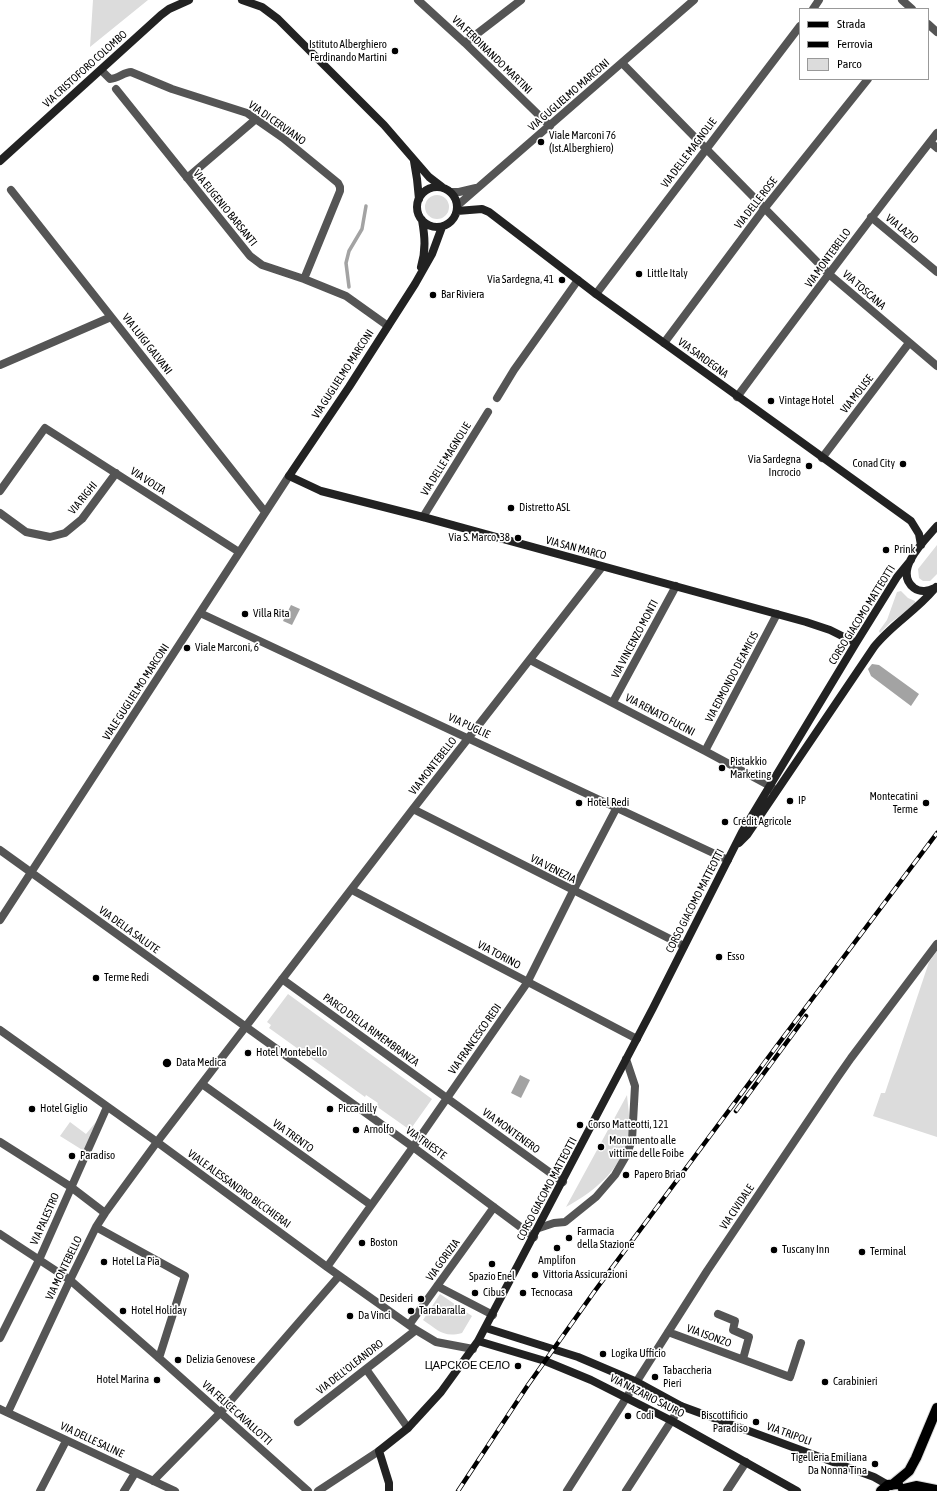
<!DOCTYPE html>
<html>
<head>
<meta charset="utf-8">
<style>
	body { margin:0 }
	#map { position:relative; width:937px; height:1491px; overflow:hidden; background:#fff; font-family:"Asap Condensed",sans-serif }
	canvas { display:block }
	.legend { position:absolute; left:799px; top:8px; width:130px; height:72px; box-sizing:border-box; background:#fff; border:1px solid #999; margin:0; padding:5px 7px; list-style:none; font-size:12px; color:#000 }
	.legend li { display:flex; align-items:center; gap:8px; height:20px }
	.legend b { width:20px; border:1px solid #999 }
</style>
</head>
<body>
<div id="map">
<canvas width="937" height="1491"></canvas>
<ul class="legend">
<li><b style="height:5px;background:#000"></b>Strada</li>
<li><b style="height:5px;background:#000"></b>Ferrovia</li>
<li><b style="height:11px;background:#dcdcdc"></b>Parco</li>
</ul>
</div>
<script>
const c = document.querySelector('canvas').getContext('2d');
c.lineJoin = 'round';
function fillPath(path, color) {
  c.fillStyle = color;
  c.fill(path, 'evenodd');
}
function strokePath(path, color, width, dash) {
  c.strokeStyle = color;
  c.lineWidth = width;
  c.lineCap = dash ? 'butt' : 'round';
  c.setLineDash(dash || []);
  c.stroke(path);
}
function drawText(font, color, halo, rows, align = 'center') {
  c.font = font + ' "Asap Condensed",sans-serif';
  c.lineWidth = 3.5;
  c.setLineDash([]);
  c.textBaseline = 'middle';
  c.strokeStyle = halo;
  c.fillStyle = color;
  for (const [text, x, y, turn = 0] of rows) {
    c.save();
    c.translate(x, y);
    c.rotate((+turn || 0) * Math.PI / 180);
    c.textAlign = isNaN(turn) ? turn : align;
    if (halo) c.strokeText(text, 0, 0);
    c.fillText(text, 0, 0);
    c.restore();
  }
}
const green = new Path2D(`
	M 93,0 L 148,0 L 90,47 Z
	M425 207a12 12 0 1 1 24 0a12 12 0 1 1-24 0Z
	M 937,545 L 937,574 L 930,581 L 923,581 L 919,578 L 918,569 Z
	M 901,591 L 908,598 L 915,601 L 915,605 L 890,623 L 880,633 L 879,631 L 887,620 L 897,592 Z
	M 937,951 L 937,1137 L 873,1116 L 881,1093 L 885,1093 L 929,962 Z
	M 288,994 L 432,1099 L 410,1130 L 376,1106 L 378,1103 L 366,1095 L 365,1097 L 269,1028 L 271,1025 L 267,1022 Z
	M 627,1095 C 628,1106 630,1118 629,1129 C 625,1167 597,1190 566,1207 Z
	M 100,1117 L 84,1151 L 60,1136 L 70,1122 L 86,1134 Z
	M 440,1294 L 472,1316 L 462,1333 C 443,1338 438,1330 423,1320 Z`);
const water = new Path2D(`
	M 291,605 L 300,609 L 292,625 L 283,621 Z
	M 872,664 L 879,665 L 919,694 L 911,706 L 871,676 L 868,669 Z
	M 520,1075 L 530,1080 L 521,1098 L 511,1093 Z`);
const stream = new Path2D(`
	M 349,287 L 346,263 L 349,251 L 362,229 L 366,206`);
const street = new Path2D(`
	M 418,0 L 465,43 L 550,126
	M 902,0 L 912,9
	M 813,9 L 819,0
	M 928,24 L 937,32
	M 465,43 L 521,0
	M 622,63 L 830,275 L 937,366
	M 101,70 L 110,79 C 118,79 124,72 131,72 L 172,89 L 247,113 L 283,138 L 338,183 L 340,187 L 340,191 L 304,279
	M 116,89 L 250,256 L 262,265 L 304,279 L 346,296 L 388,326
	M 930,142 L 937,148
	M 187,178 L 256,119
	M 11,190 L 265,512
	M 451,192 L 459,192 L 476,188
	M 458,205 L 694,0
	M 871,217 L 937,272
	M 596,294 L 800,26
	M 664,343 L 764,209 L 868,79
	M 0,365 L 111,317
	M 737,397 C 803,308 869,220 937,133
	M 497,398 L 514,370 L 578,280
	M 822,458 L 909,343
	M 0,491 L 45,428 L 239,552
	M 0,513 L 26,532 L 50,537 L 65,533 L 82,519 L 116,473
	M 423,517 L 488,412
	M 200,613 L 728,860
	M 530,660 L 705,751 L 772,787 L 773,791
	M 613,702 L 676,586
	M 705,751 L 777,614
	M 413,809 L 684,946
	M 0,850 L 413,1147 L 534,1237
	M 352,890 L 637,1039
	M 0,920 L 289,476
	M 282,979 L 563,1182
	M 0,1030 L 157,1142 L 327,1267 L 416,1330 L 436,1342 L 473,1349
	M 202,1084 L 371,1205
	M 0,1142 L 71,1187 L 105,1213
	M 96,1227 L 185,1276 L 159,1358
	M 539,1228 L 554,1223 L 565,1222 L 596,1197 L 615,1175 L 626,1156 L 632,1140 L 635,1086 L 626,1059
	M 0,1234 L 70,1280 L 159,1358 L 308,1491
	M 327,1267 L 413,1147 L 527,983 L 573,891 L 617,807
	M 437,1286 L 493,1315
	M 718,1314 L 735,1321 L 733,1330 L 749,1337 L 743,1359
	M 409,1325 L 494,1207
	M 668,1332 L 790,1377 L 801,1343
	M 0,1338 L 39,1260 L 107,1107
	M 366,1369 L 408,1428
	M 0,1409 L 175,1491
	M 8,1412 L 70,1280 L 96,1227 L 105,1213 L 157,1142 L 413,809 L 602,567
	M 298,1422 L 416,1330
	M 153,1481 L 220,1413 L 339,1276
	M 40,1491 L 66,1441
	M 124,1491 L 135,1473
	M 318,1491 L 379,1451
	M 567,1491 L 707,1271 L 837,1078 L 851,1058 L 937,944
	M 626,1491 L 681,1406
	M 727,1491 L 746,1462`);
const secondary = new Path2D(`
	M 242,0 L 262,7 L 278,19 L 384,125 L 429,177 L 442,187
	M 0,161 L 161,15 L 169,9 L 189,0
	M 414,161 L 417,179 L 419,199
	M417 207a20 20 0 1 1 40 0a20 20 0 1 1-40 0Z
	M 457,211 L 482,209 L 489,212 L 596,294 L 911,521 L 919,534 L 921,545
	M 442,227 L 432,254 L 415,284 L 349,387 L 289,476 L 321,491 L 423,517 L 806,622 L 830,630 L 856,643
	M 421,267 C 426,250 425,237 422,220
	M 935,588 C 928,591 921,593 914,588 C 892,571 925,540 937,526
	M 739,843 L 747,835 L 874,647 C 892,624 918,610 936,587
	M 486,1328 L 578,1357 L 637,1382 L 681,1406 L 874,1477 L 888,1485
	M 478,1341 L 545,1361 L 591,1380 L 672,1421 L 797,1491
	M 389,1491 L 389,1483 L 379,1451 L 408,1428 L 441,1392 L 478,1341 L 653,1008 L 742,832 L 856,643 L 897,577 L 911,560`);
const primary = new Path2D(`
	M 892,1485 L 909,1471 L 916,1458 L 937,1408
	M 903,1489 L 916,1486 L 937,1490
	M 881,1491 L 888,1485 L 898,1484`);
const rail = new Path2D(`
	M 736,1111 L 806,1016
	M 458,1491 L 528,1385 L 594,1292 L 776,1047 L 937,833`);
const markers = [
	[395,51,4,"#000"],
	[541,142,4,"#000"],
	[639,274,4,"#000"],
	[562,280,4,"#000"],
	[433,295,4,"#000"],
	[771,401,4,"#000"],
	[903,464,4,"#000"],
	[809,466,4,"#000"],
	[511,508,4,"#000"],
	[518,538,4,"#000"],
	[886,550,4,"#000"],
	[245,614,4,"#000"],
	[187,648,4,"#000"],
	[722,768,4,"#000"],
	[790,801,4,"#000"],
	[579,803,4,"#000"],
	[926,803,4,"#000"],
	[725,822,4,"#000"],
	[719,957,4,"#000"],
	[96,978,4,"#000"],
	[248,1053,4,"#000"],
	[167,1063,5,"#000"],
	[32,1109,4,"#000"],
	[330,1109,4,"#000"],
	[580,1125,4,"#000"],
	[356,1130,4,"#000"],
	[601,1147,4,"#000"],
	[72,1156,4,"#000"],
	[626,1175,4,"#000"],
	[569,1238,4,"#000"],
	[362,1243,4,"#000"],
	[557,1248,4,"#000"],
	[774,1250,4,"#000"],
	[862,1252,4,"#000"],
	[104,1262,4,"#000"],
	[492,1264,4,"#000"],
	[535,1275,4,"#000"],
	[475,1293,4,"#000"],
	[523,1293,4,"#000"],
	[421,1299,4,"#000"],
	[123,1311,4,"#000"],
	[411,1311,4,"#000"],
	[350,1316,4,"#000"],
	[603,1354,4,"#000"],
	[178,1360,4,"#000"],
	[518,1366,4,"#000"],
	[655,1377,4,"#000"],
	[157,1380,4,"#000"],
	[825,1382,4,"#000"],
	[628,1416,4,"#000"],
	[756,1422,4,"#000"],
	[875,1464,4,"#000"]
];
const poiNames = [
	["Istituto Alberghiero",387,45,"right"],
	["Ferdinando Martini",387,58,"right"],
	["Viale Marconi 76",549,136],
	["(Ist.Alberghiero)",549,149],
	["Little Italy",647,274],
	["Via Sardegna, 41",554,280,"right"],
	["Bar Riviera",441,295],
	["Vintage Hotel",779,401],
	["Via Sardegna",801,460,"right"],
	["Incrocio",801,473,"right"],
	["Conad City",895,464,"right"],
	["Distretto ASL",519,508],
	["Via S. Marco, 38",510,538,"right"],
	["Prink",894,550],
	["Villa Rita",253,614],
	["Viale Marconi, 6",195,648],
	["Pistakkio",730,762],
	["Marketing",730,775],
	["Montecatini",918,797,"right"],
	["Terme",918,810,"right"],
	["IP",798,801],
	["Hotel Redi",587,803],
	["Crédit Agricole",733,822],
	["Esso",727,957],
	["Terme Redi",104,978],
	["Hotel Montebello",256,1053],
	["Data Medica",176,1063],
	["Hotel Giglio",40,1109],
	["Piccadilly",338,1109],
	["Corso Matteotti, 121",588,1125],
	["Arnolfo",364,1130],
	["Monumento alle",609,1141],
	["vittime delle Foibe",609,1154],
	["Paradiso",80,1156],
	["Papero Briao",634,1175],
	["Farmacia",577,1232],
	["della Stazione",577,1245],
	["Boston",370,1243],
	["Tuscany Inn",782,1250],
	["Terminal",870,1252],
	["Amplifon",557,1261,"center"],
	["Hotel La Pia",112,1262],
	["Vittoria Assicurazioni",543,1275],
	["Spazio Enel",492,1277,"center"],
	["Cibus",483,1293],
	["Tecnocasa",531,1293],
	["Desideri",413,1299,"right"],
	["Hotel Holiday",131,1311],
	["Tarabaralla",419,1311],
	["Da Vinci",358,1316],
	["Logika Ufficio",611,1354],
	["Delizia Genovese",186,1360],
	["ЦАРСКОЕ СЕЛО",510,1366,"right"],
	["Tabaccheria",663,1371],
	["Pieri",663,1384],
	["Hotel Marina",149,1380,"right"],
	["Carabinieri",833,1382],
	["Codi",636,1416],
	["Biscottificio",748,1416,"right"],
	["Paradiso",748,1429,"right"],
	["Tigelleria Emiliana",867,1458,"right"],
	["Da Nonna Tina",867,1471,"right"]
];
const streetNames = [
	["VIA FERDINANDO MARTINI",492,55,44],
	["VIA CRISTOFORO COLOMBO",85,69,-42],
	["VIA GUGLIELMO MARCONI",569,95,-41],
	["VIA DI CERVIANO",277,123,35],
	["VIA DELLE MAGNOLIE",689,153,-53],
	["VIA DELLE ROSE",756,203,-52],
	["VIA EUGENIO BARSANTI",225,208,51],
	["VIA LAZIO",902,229,40],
	["VIA MONTEBELLO",828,258,-54],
	["VIA TOSCANA",864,290,41],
	["VIA LUIGI GALVANI",147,344,52],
	["VIA SARDEGNA",703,358,36],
	["VIA GUGLIELMO MARCONI",343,374,-57],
	["VIA MOLISE",857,394,-52],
	["VIA DELLE MAGNOLIE",446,459,-58],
	["VIA VOLTA",148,481,33],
	["VIA RIGHI",83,498,-51],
	["VIA SAN MARCO",576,548,15],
	["CORSO GIACOMO MATTEOTTI",862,615,-58],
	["VIA VINCENZO MONTI",635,639,-62],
	["VIA EDMONDO DE AMICIS",732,677,-62],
	["VIALE GUGLIELMO MARCONI",136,692,-57],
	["VIA RENATO FUCINI",660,715,28],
	["VIA PUGLIE",469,726,25],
	["VIA MONTEBELLO",433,766,-52],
	["VIA VENEZIA",553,869,27],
	["CORSO GIACOMO MATTEOTTI",695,901,-63],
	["VIA DELLA SALUTE",129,930,36],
	["VIA TORINO",499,955,28],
	["PARCO DELLA RIMEMBRANZA",371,1030,36],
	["VIA FRANCESCO REDI",475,1039,-55],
	["VIA MONTENERO",511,1131,36],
	["VIA TRENTO",293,1136,36],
	["VIA TRIESTE",426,1143,36],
	["VIALE ALESSANDRO BICCHIERAI",239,1189,36],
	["CORSO GIACOMO MATTEOTTI",547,1189,-62],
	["VIA CIVIDALE",737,1207,-56],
	["VIA PALESTRO",45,1219,-66],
	["VIA GORIZIA",443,1260,-54],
	["VIA MONTEBELLO",64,1268,-64],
	["VIA ISONZO",709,1336,20],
	["VIA DELL'OLEANDRO",350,1367,-38],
	["VIA NAZARIO SAURO",647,1396,27],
	["VIA FELICE CAVALLOTTI",237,1413,42],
	["VIA TRIPOLI",789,1434,20],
	["VIA DELLE SALINE",92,1440,25]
];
fillPath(green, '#dcdcdc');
fillPath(water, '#a3a3a3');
strokePath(stream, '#a3a3a3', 3.5);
strokePath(primary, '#dbdbdb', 12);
strokePath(street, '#555', 8);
strokePath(secondary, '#222', 8);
strokePath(primary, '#000', 10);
strokePath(rail, '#000', 4.5);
strokePath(rail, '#fff', 3, [9]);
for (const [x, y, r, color] of markers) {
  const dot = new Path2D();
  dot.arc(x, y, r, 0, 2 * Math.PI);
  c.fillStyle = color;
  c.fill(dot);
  strokePath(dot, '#fff', 1.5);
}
drawText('11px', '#000', '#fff', poiNames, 'left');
drawText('11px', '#000', '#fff', streetNames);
</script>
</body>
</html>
